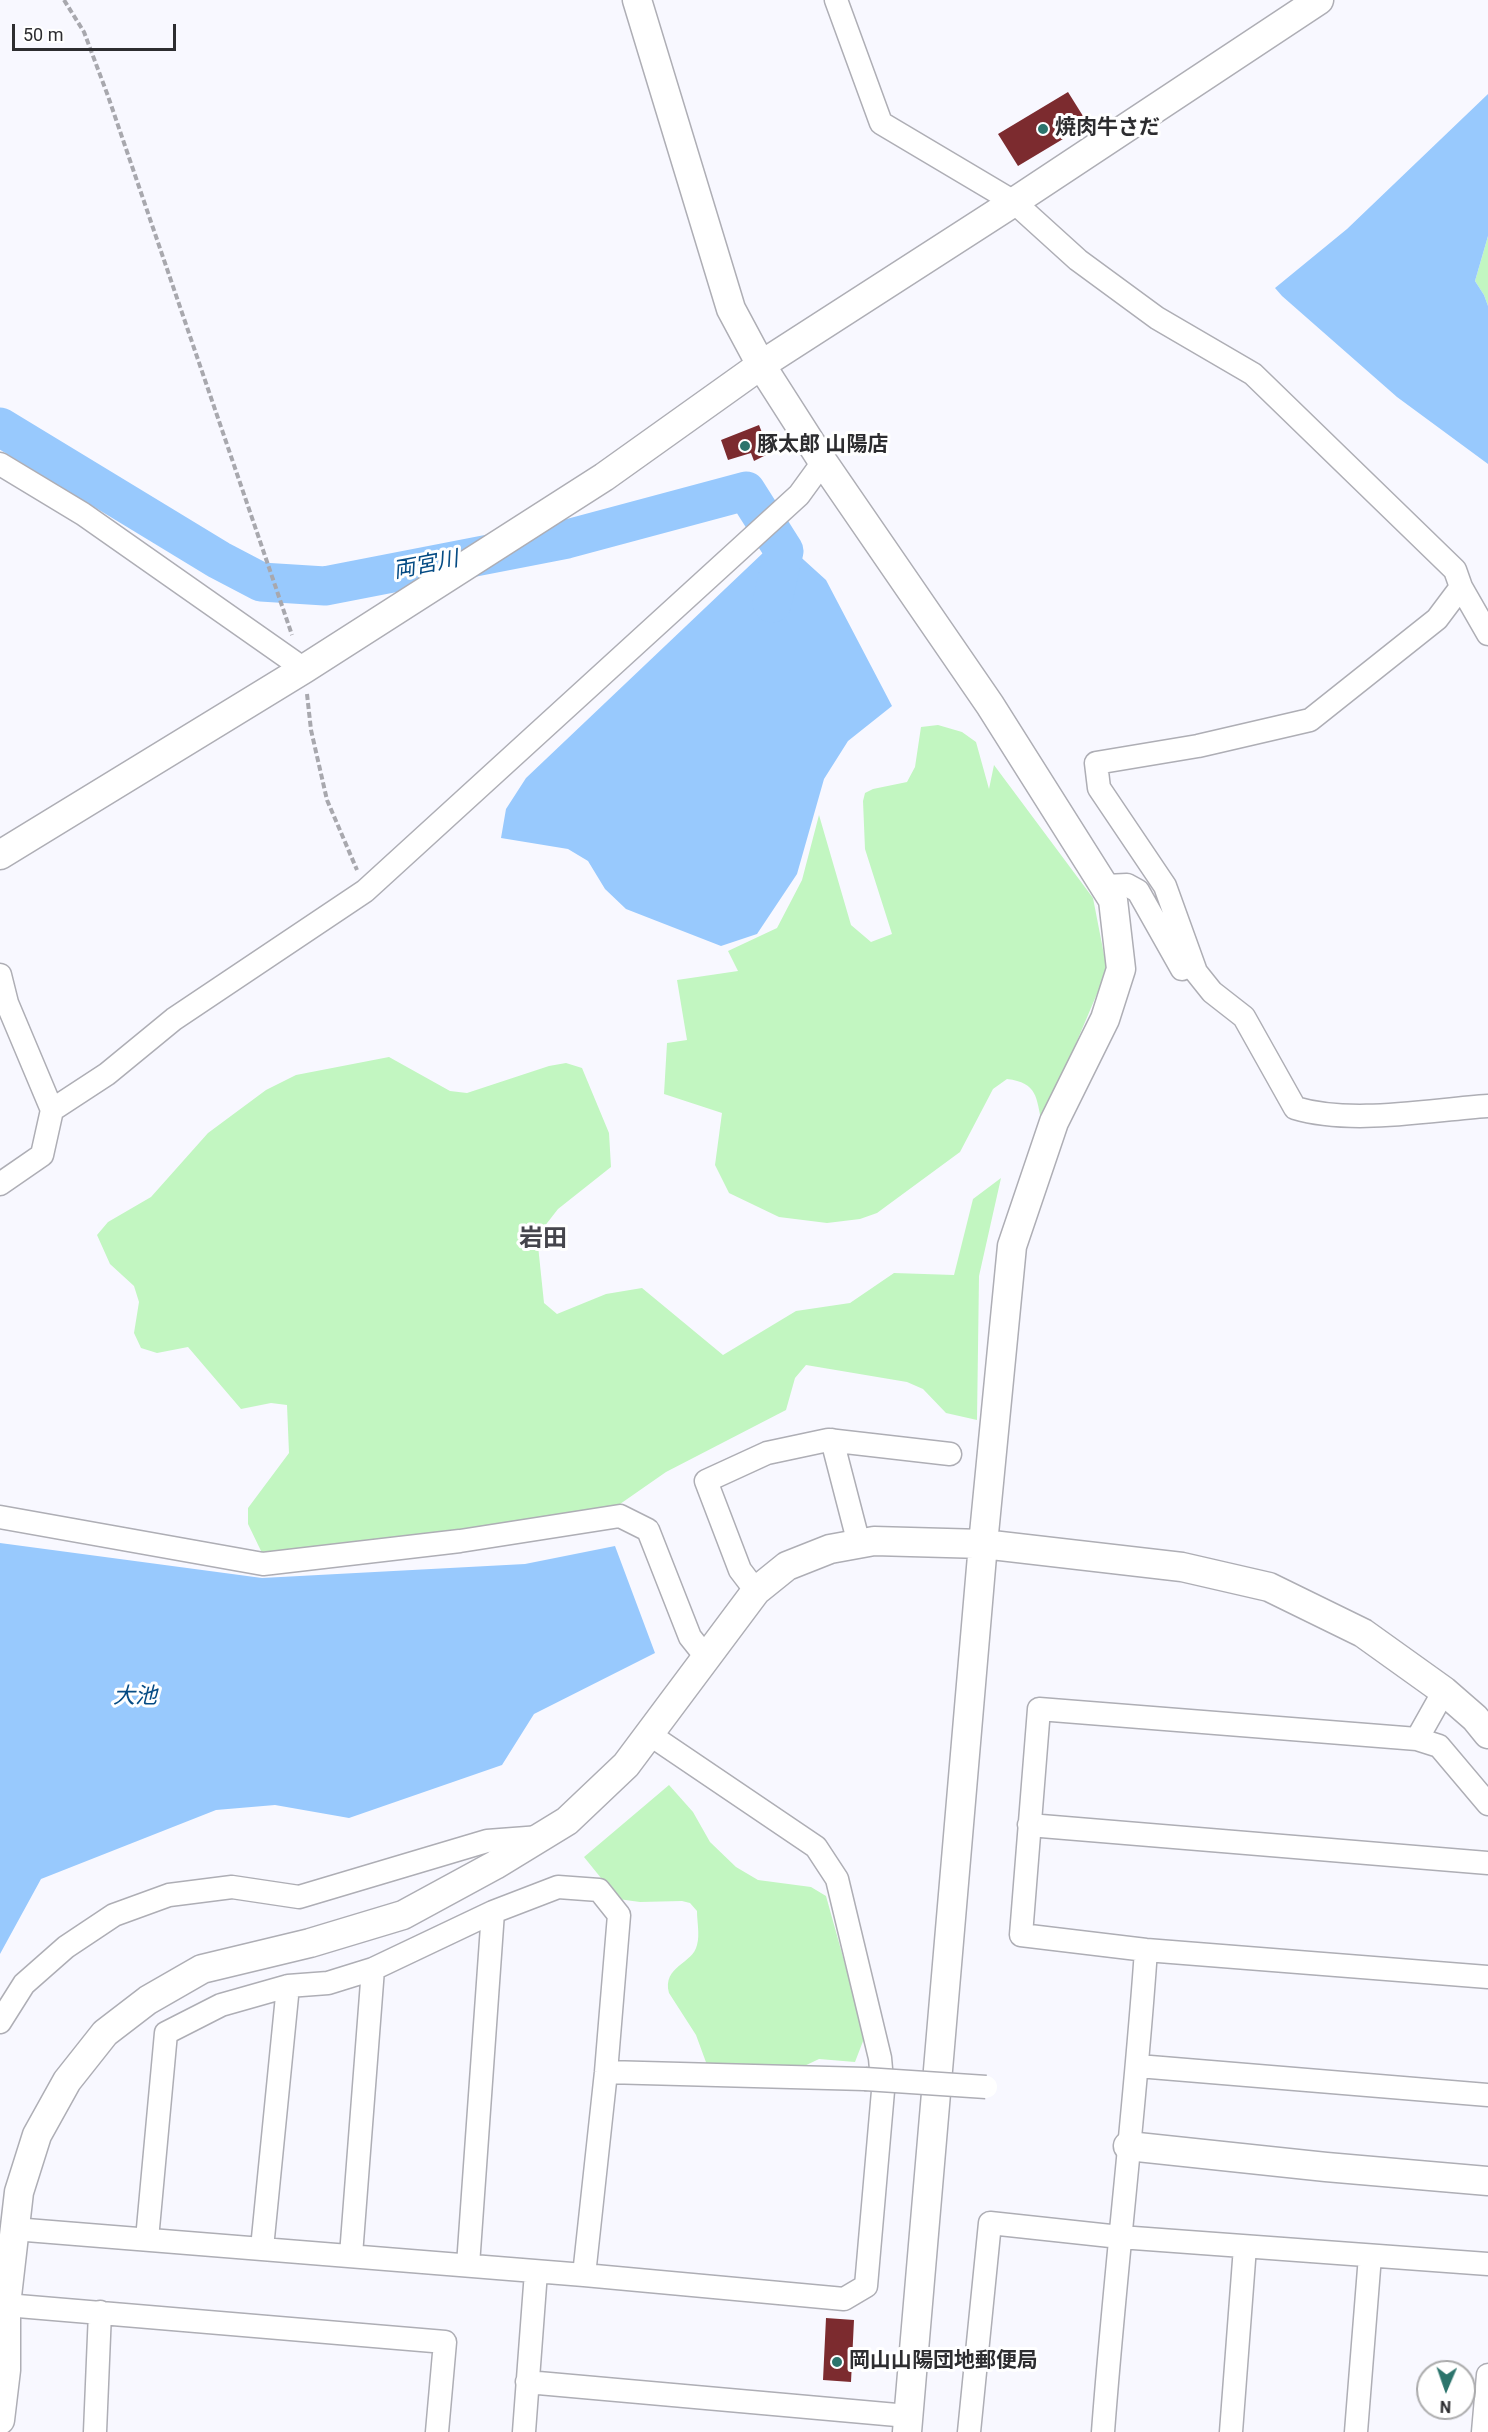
<!DOCTYPE html>
<html>
<head>
<meta charset="utf-8">
<style>
	body { margin:0 }
	#map { position:relative; width:1488px; height:2432px; overflow:hidden; background:#f8f8ff; font-family:Roboto,sans-serif }
	canvas { display:block }
	.north { position:absolute; left:1416px; top:2360px; width:60px; height:60px; box-sizing:border-box; background:#fff; border:2px solid #ababac; border-radius:50%; rotate:182deg; font-size:16px; font-weight:700; line-height:24px; text-align:center; color:#2d2d30 }
	.north::after { content:''; display:block; margin:auto; width:21px; height:27px; background:#2c746c; clip-path:polygon(50% 0,100% 100%,50% 72%,0 100%) }
	.scale { position:absolute; left:12px; top:24px; width:164px; height:27px; box-sizing:border-box; border:3px solid #2d2d30; border-top:0; padding-left:8px; font-size:18px; line-height:21px; white-space:nowrap; color:#2d2d30; -webkit-text-stroke:4px #fff; paint-order:stroke }
</style>
</head>
<body>
<div id="map">
<canvas width="1488" height="2432"></canvas>
<div class="north">N</div>
<div class="scale">50 m</div>
</div>
<script>
const c = document.querySelector('canvas').getContext('2d');
c.lineJoin = 'round';
function fillPath(path, color) {
  c.fillStyle = color;
  c.fill(path, 'evenodd');
}
function strokePath(path, color, width, dash) {
  c.strokeStyle = color;
  c.lineWidth = width;
  c.lineCap = dash ? 'butt' : 'round';
  c.setLineDash(dash || []);
  c.stroke(path);
}
function drawText(font, color, halo, rows, align = 'center') {
  c.font = font + ' Roboto,"Noto Sans JP",sans-serif';
  c.lineWidth = 6;
  c.setLineDash([]);
  c.textBaseline = 'middle';
  c.strokeStyle = halo;
  c.fillStyle = color;
  for (const [text, x, y, turn = 0] of rows) {
    c.save();
    c.translate(x, y);
    c.rotate((+turn || 0) * Math.PI / 180);
    c.textAlign = isNaN(turn) ? turn : align;
    if (halo) c.strokeText(text, 0, 0);
    c.fillText(text, 0, 0);
    c.restore();
  }
}
const green = new Path2D(`
	M 1488,236 L 1488,306 L 1484,295 L 1475,281 Z
	M 938,725 L 962,732 L 976,742 L 989,789 L 994,765 L 1093,898 L 1107,970 L 1042,1124 C 1036,1097 1038,1083 1007,1079 L 993,1089 L 960,1152 L 877,1213 L 860,1219 L 827,1223 L 779,1217 L 729,1193 L 715,1165 L 722,1113 L 664,1094 L 667,1043 L 687,1040 L 677,980 L 738,971 L 728,951 L 777,928 L 802,880 L 819,815 L 851,925 L 871,942 L 892,934 L 865,849 L 863,801 L 865,793 L 873,789 L 907,782 L 915,767 L 921,727 Z
	M 389,1057 L 450,1091 L 467,1093 L 549,1066 L 566,1063 L 582,1068 L 609,1133 L 611,1167 L 558,1209 L 537,1236 L 544,1303 L 557,1314 L 606,1294 L 642,1288 L 723,1355 L 796,1311 L 850,1303 L 894,1273 L 954,1275 L 973,1199 L 1001,1178 L 979,1276 L 977,1420 L 946,1413 L 923,1389 L 907,1382 L 806,1365 L 795,1378 L 786,1410 L 666,1472 L 610,1511 L 262,1553 L 248,1524 L 248,1508 L 289,1453 L 287,1405 L 271,1403 L 241,1409 L 188,1347 L 157,1353 L 141,1348 L 134,1333 L 139,1302 L 134,1286 L 110,1264 L 97,1235 L 108,1222 L 151,1197 L 208,1133 L 266,1090 L 296,1075 Z
	M 669,1785 L 693,1812 L 710,1842 L 736,1867 L 758,1880 L 811,1887 L 826,1896 L 865,2036 L 855,2062 L 819,2059 L 798,2069 L 707,2065 L 696,2035 L 669,1993 C 662,1966 693,1964 697,1945 C 700,1935 697,1922 697,1911 L 690,1903 L 682,1901 L 640,1902 L 618,1899 L 584,1857 Z`);
const water = new Path2D(`
	M 1488,94 L 1488,236 L 1475,281 L 1484,295 L 1488,306 L 1488,464 L 1397,397 L 1282,296 L 1275,288 L 1347,229 Z
	M 765,551 L 794,551 L 826,580 L 892,706 L 848,741 L 824,779 L 797,874 L 757,934 L 721,946 L 626,909 L 605,889 L 588,861 L 568,849 L 501,838 L 506,809 L 526,778 Z
	M 0,1543 L 262,1578 L 525,1564 L 615,1546 L 655,1653 L 534,1714 L 502,1765 L 349,1818 L 275,1805 L 216,1810 L 41,1879 L 0,1954 Z`);
const river = new Path2D(`
	M 0,427 L 219,560 L 261,582 L 325,586 L 567,539 L 746,491 L 784,551 L 772,603`);
const building = new Path2D(`
	M 1068,92 L 1088,124 L 1018,166 L 998,134 Z
	M 759,425 L 770,453 L 754,461 L 751,453 L 728,460 L 721,440 Z
	M 826,2318 L 854,2320 L 851,2382 L 823,2380 Z`);
const path = new Path2D(`
	M 64,0 L 84,32 L 108,96 L 292,635
	M 307,694 L 311,730 L 327,800 L 357,870`);
const minor = new Path2D(`
	M 836,0 L 881,123 L 1014,202 L 1078,260 L 1157,318 L 1253,374 L 1455,570 L 1461,587 L 1488,634
	M 0,464 L 83,514 L 304,669
	M 1461,587 L 1437,619 L 1310,720 L 1198,746 L 1096,763 L 1099,788 L 1165,886 L 1196,972 L 1212,992 L 1244,1017 L 1295,1108 C 1352,1125 1428,1110 1488,1106
	M 1105,886 L 1127,885 L 1138,891 L 1182,969
	M 0,975 L 7,1003 L 52,1110
	M 0,1184 L 42,1155 L 52,1110 L 107,1074 L 174,1019 L 365,891 L 799,495 L 823,462
	M 832,1440 L 859,1544
	M 0,1517 L 263,1564 L 460,1541 L 620,1516 L 648,1530 L 690,1637 L 706,1657
	M 756,1591 L 740,1570 L 706,1481 L 767,1453 L 828,1440 L 950,1454
	M 1417,1739 L 1444,1691
	M 1488,1804 L 1439,1746 L 1417,1739 L 1039,1709 L 1021,1935 L 1146,1950 L 1488,1977
	M 1029,1825 L 1488,1863
	M 0,2022 L 24,1984 L 66,1947 L 114,1915 L 169,1895 L 232,1887 L 299,1897 L 487,1841 L 540,1837
	M 1138,2066 L 1488,2095
	M 606,2072 L 865,2079
	M 14,2229 L 584,2275 L 844,2299 L 866,2286 L 883,2091 L 880,2058 L 837,1879 L 816,1847 L 649,1734
	M 147,2239 L 166,2033 L 221,2005 L 288,1986 L 328,1983 L 373,1969 L 493,1912 L 558,1887 L 599,1890 L 619,1915 L 606,2072 L 584,2275
	M 262,2248 L 288,1986
	M 351,2255 L 373,1969
	M 468,2265 L 493,1912
	M 6,2305 L 445,2342 L 437,2432
	M 527,2382 L 908,2416
	M 95,2432 L 100,2312
	M 524,2432 L 536,2272
	M 969,2432 L 990,2223 L 1120,2237 L 1488,2264
	M 1103,2432 C 1115,2271 1135,2111 1146,1950
	M 1231,2432 L 1245,2247
	M 1356,2432 L 1370,2256
	M 1483,2432 L 1488,2375`);
const tertiary = new Path2D(`
	M 637,0 L 731,309 L 761,365 L 823,462 L 990,705 L 1113,900 L 1121,969 L 1105,1019 L 1054,1122 L 1012,1246 L 983,1544 L 907,2432
	M 0,855 L 304,669 L 604,477 L 761,365 L 1014,202 L 1319,0
	M 1128,2146 L 1326,2167 L 1488,2181
	M 0,2420 L 6,2370 L 6,2305 L 19,2192 L 37,2135 L 67,2081 L 105,2033 L 148,2000 L 202,1969 L 310,1943 L 403,1915 L 495,1865 L 567,1821 L 626,1765 L 756,1591 L 787,1566 L 830,1549 L 874,1541 L 983,1544 L 1182,1567 L 1269,1587 L 1363,1633 L 1444,1691 L 1475,1718 L 1488,1734`);
const minorBridge = new Path2D(`
	M 865,2079 L 986,2087`);
const markers = [
	[1043,129,6,"#2c746c"],
	[745,446,6,"#2c746c"],
	[837,2362,6,"#2c746c"]
];
const poiNames = [
	["焼肉牛さだ",1055,129],
	["豚太郎 山陽店",757,446],
	["岡山山陽団地郵便局",849,2362]
];
const waterNames = [
	["両宮川",426,566,-11],
	["大池",135,1697]
];
const quarterNames = [
	["岩田",543,1240]
];
fillPath(green, '#c2f6c1');
fillPath(water, '#98c9fd');
strokePath(river, '#98c9fd', 39);
fillPath(building, '#7c2b2f');
strokePath(minor, '#aeaeb5', 25);
strokePath(tertiary, '#aeaeb5', 31);
strokePath(path, '#a8a8ae', 4, [6, 3]);
strokePath(minor, '#fff', 22);
strokePath(tertiary, '#fff', 28);
strokePath(minorBridge, '#aeaeb5', 25, []);
strokePath(minorBridge, '#fff', 22);
for (const [x, y, r, color] of markers) {
  const dot = new Path2D();
  dot.arc(x, y, r, 0, 2 * Math.PI);
  c.fillStyle = color;
  c.fill(dot);
  strokePath(dot, '#fff', 2);
}
drawText('bold 21px', '#2d2d30', '#fff', poiNames, 'left');
drawText('italic 22px', '#054b84', '#fff', waterNames);
drawText('bold 24px', '#45454c', '#fff', quarterNames);
</script>
</body>
</html>
